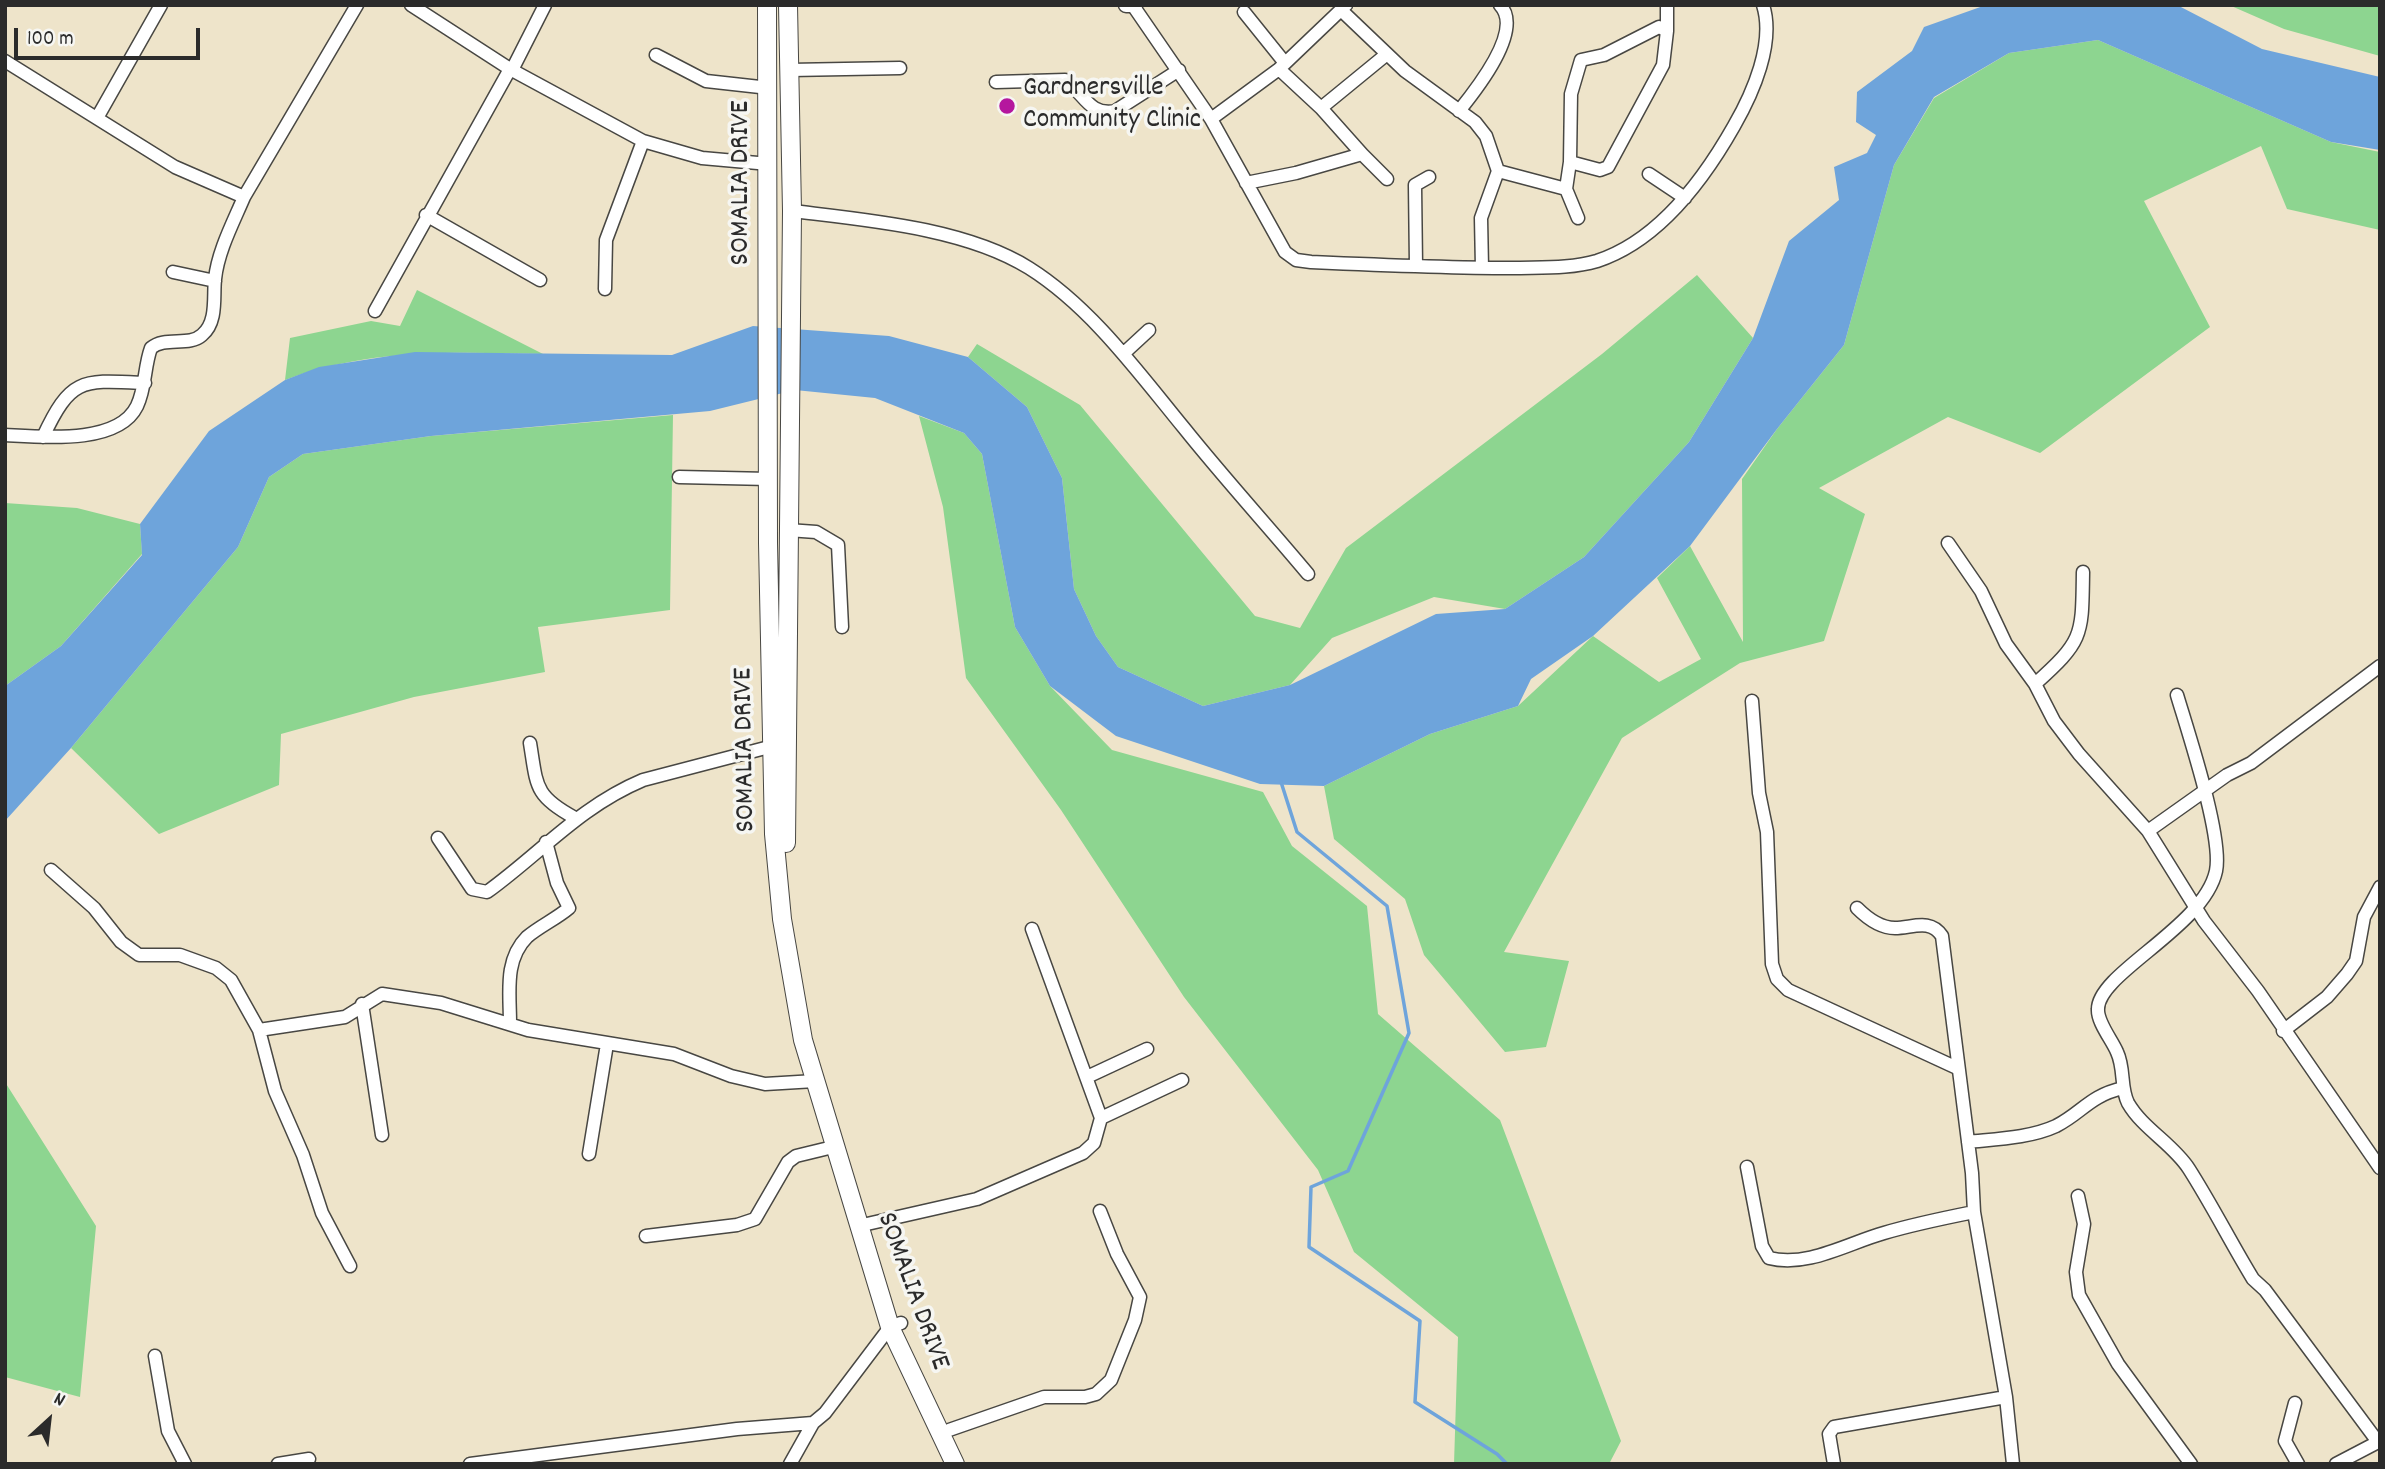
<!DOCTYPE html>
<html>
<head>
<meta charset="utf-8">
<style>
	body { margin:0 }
	#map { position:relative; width:2385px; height:1469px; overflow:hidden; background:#eee4ca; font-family:Dekko,sans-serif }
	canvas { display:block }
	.frame { position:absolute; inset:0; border:7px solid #2b2b2b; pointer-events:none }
	.north { position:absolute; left:14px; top:1385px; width:70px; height:70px; -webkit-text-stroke:5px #f6f6f2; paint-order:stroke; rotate:27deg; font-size:19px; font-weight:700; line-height:28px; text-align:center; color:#2b2b2b }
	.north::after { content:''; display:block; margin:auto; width:24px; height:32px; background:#2b2b2b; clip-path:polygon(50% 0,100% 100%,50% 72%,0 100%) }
	.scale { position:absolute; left:14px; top:28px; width:186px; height:32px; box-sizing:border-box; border:4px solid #2b2b2b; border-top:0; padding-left:9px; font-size:21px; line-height:24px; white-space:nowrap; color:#2b2b2b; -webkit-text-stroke:5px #f6f6f2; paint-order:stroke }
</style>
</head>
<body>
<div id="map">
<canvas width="2385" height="1469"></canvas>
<div class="frame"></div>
<div class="north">N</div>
<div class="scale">100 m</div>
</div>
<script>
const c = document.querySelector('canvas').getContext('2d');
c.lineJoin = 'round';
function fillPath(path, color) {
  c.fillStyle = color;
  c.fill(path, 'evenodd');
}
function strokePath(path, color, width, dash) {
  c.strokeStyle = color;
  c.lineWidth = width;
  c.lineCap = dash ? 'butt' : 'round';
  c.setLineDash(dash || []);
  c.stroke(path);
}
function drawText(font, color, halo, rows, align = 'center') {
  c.font = font + ' Dekko,sans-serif';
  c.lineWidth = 7;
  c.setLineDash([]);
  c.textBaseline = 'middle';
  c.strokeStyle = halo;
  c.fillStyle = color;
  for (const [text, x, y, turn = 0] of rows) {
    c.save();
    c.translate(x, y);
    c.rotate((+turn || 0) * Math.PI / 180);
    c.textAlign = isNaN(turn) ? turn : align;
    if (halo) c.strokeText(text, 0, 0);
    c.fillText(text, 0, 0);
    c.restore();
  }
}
const green = new Path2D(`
	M 2229,5 L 2380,5 L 2380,56 L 2284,29 Z
	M 2098,40 L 2331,142 L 2380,152 L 2380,230 L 2287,209 L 2261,146 L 2144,201 L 2210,327 L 2040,453 L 1948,417 L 1819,488 L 1865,514 L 1824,641 L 1740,663 L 1622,738 L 1504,952 L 1569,961 L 1546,1047 L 1505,1052 L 1424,955 L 1405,899 L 1334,839 L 1324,786 L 1430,734 L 1518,706 L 1593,636 L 1659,682 L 1701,659 L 1657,578 L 1690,546 L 1743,642 L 1742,479 L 1777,429 L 1844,345 L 1894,165 L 1934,98 L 2009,53 Z
	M 1697,275 L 1753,338 L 1689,442 L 1584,557 L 1505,609 L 1434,597 L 1332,638 L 1290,685 L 1203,706 L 1118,667 L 1096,636 L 1074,589 L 1062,478 L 1027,407 L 968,357 L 977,344 L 1080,405 L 1255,616 L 1300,628 L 1346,548 L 1602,354 Z
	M 417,290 L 543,354 C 456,352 368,348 285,380 L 290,338 L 371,321 L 400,326 Z
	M 673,415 L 670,610 L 538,627 L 545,672 L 414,697 L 281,734 L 279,785 L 159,834 L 71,748 L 238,547 L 269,477 L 303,454 L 431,436 Z
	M 919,416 L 964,433 L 982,454 L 1015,627 L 1050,686 L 1112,750 L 1263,792 L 1292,846 L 1367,906 L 1378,1014 L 1500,1120 L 1621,1441 L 1609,1464 L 1454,1464 L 1458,1337 L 1354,1252 L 1318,1170 L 1184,997 L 1061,810 L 966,678 L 943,507 Z
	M 5,503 L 77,508 L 140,524 L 142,554 L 61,646 L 5,686 Z
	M 5,1082 L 96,1226 L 80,1397 L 5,1377 Z`);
const water = new Path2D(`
	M 1986,5 L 2177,5 L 2262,49 L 2380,77 L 2380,150 L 2331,142 L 2098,40 L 2009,53 L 1934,97 L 1894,165 L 1844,345 L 1777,429 L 1690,546 L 1593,636 L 1531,679 L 1518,706 L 1430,734 L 1324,786 L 1260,784 L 1116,736 L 1050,686 L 1015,627 L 982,454 L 964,433 L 875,398 L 795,390 L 710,411 L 431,436 L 303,454 L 269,477 L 238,547 L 71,748 L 5,821 L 5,686 L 61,646 L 142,555 L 140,524 L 209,431 L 285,380 L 319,367 L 415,352 L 672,355 L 753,326 L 889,336 L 968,357 L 1027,407 L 1062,478 L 1074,589 L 1096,636 L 1118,667 L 1203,706 L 1290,685 L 1436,614 L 1505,609 L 1584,557 L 1689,442 L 1753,338 L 1789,241 L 1839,200 L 1834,167 L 1867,153 L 1876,135 L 1856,122 L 1857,92 L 1912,51 L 1924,27 Z`);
const stream = new Path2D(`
	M 1281,782 L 1297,832 L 1387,906 L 1409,1033 L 1348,1171 L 1311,1187 L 1309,1247 L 1420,1321 L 1415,1402 L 1497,1454 L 1507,1464`);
const minor = new Path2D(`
	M 411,5 L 510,69 L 643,141 L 702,158 L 769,164
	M 1667,5 L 1667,31
	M 1134,7 L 1211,119 L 1285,252 L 1296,260 L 1311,262 C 1378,265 1445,268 1512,268 C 1540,267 1570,269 1597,261 C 1658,241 1704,179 1734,126 C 1753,93 1775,43 1763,5
	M 1341,10 L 1405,71 L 1475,122 L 1486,136 L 1498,171
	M 1244,12 L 1285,63
	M 1659,27 L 1667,31 L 1663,65 L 1608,167 L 1600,170 L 1570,162 L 1571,94 L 1581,60 L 1604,55 Z
	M 656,55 L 706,81 L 769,88
	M 5,61 L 175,167 L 244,197 L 357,5
	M 512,70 L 545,5
	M 790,70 L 900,68
	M 996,82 L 1065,80 C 1084,93 1089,116 1115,111 L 1179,70
	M 1321,108 L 1387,54
	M 1459,111 C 1476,90 1524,30 1500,5
	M 97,118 L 161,5
	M 1211,119 L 1279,69 L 1346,5
	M 1362,154 L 1387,179
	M 1649,174 L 1685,198
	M 1246,183 L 1296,173 L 1362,154 L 1321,108 L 1279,69
	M 1566,189 L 1570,162
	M 792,211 C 866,220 965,228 1029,268 C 1091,307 1138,372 1184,428 C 1224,478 1267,525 1308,574
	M 426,215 L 540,280
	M 1416,266 L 1415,185 L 1429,177
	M 1482,268 L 1481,218 L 1498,171 L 1566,189 L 1578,218
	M 173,272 L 215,281
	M 605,289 L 606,240 L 643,141
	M 375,311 L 510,69
	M 1123,354 L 1149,330
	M 5,435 C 42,437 118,445 137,406 C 146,387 144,367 151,348 C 165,336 189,347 202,335 C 218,322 213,296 215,279 C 218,251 233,223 244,197
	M 43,437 C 71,377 82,380 145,383
	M 679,477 L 769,479
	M 788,530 L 816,532 L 838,545 L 842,627
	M 1948,543 L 1981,591 L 2006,644 L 2035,684 L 2054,721 L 2079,754 L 2148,831 L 2204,921 L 2258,991 L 2380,1168
	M 2035,684 C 2084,640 2082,636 2083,572
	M 2177,695 C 2188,732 2223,837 2216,871 C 2204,927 2098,973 2098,1009 C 2097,1022 2112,1040 2117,1052 C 2125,1069 2120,1087 2128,1103 C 2143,1129 2173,1144 2189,1169 C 2212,1205 2231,1243 2253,1279 L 2265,1290 L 2378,1442
	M 1752,701 L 1759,793 L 1767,832 L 1772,964 L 1777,979 L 1788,990 L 1957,1068
	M 530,743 C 537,786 534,796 575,818
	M 2148,831 L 2227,775 L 2251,763 L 2380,666
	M 438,838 L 472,889 L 487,892 C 541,853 579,807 643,780 L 773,746
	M 51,870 L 94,908 L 121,942 L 139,955 L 180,955 L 216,968 L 231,980 L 259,1030 L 275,1091 L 303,1155 L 322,1213 L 350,1266
	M 1857,908 C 1867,918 1880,928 1895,928 C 1912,928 1930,918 1942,936 L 1972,1173 L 1974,1212 L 2006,1397 L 2013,1464
	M 362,1004 L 382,1135
	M 510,1023 C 510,993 504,960 527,937 C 540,926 556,919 569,908 L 557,883 L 546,842
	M 259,1030 L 345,1017 L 382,994 L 441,1003 L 528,1030 L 674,1054 L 731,1076 L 765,1084 L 815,1081
	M 2283,1031 L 2327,997 L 2347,974 L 2356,961 L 2364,917 L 2380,887
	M 1087,1077 L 1147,1049
	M 1101,1118 L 1182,1080
	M 1968,1142 C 1996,1139 2030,1138 2056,1126 C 2083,1112 2089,1096 2123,1088
	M 589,1154 L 607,1044
	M 1747,1167 L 1762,1246 L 1769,1258 C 1807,1268 1848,1243 1884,1233 C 1914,1224 1944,1218 1974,1212
	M 2078,1196 L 2084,1224 L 2076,1272 L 2079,1295 L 2118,1364 L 2191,1464
	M 867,1224 L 977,1199 L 1083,1153 L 1094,1143 L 1101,1118 L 1032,929
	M 646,1236 L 737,1225 L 755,1219 L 788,1162 L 796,1156 L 833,1147
	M 155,1356 L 168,1431 L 185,1464
	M 2295,1403 L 2285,1441 L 2298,1464
	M 949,1430 L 1044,1397 L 1085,1397 L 1096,1394 L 1111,1380 L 1135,1320 L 1140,1297 L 1117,1254 L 1100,1211
	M 278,1464 L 309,1459
	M 470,1464 L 737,1429 L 813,1423 L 825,1413 L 890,1327 L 901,1323
	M 790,1464 L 813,1423
	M 1834,1464 L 1829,1434 L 1834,1427 L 2006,1397
	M 2336,1464 L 2380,1441`);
const tertiary = new Path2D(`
	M 1126,5 L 1135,5`);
const primary = new Path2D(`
	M 767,5 L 768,543 L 774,834 L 782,919 L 803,1040 L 890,1327 L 955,1464
	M 786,843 L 792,211 L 788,5`);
const markers = [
	[1007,106,9,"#b5179e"]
];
const poiNames = [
	["Gardnersville",1023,90],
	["Community Clinic",1023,122]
];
const streetNames = [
	["SOMALIA DRIVE",743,183,-90],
	["SOMALIA DRIVE",747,750,-91],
	["SOMALIA DRIVE",911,1292,70]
];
fillPath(green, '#8dd590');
fillPath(water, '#6ea4db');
strokePath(stream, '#6ea4db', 3.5);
strokePath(minor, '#484743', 15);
strokePath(tertiary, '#484743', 17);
strokePath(primary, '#484743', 20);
strokePath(minor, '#fff', 12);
strokePath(tertiary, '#fff', 14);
strokePath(primary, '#fff', 18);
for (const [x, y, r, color] of markers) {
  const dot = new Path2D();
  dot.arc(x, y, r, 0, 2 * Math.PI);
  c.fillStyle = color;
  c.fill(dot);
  strokePath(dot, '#f6f6f2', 2.5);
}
drawText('28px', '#2b2b2b', '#f6f6f2', poiNames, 'left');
drawText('28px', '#2b2b2b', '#f6f6f2', streetNames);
</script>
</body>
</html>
